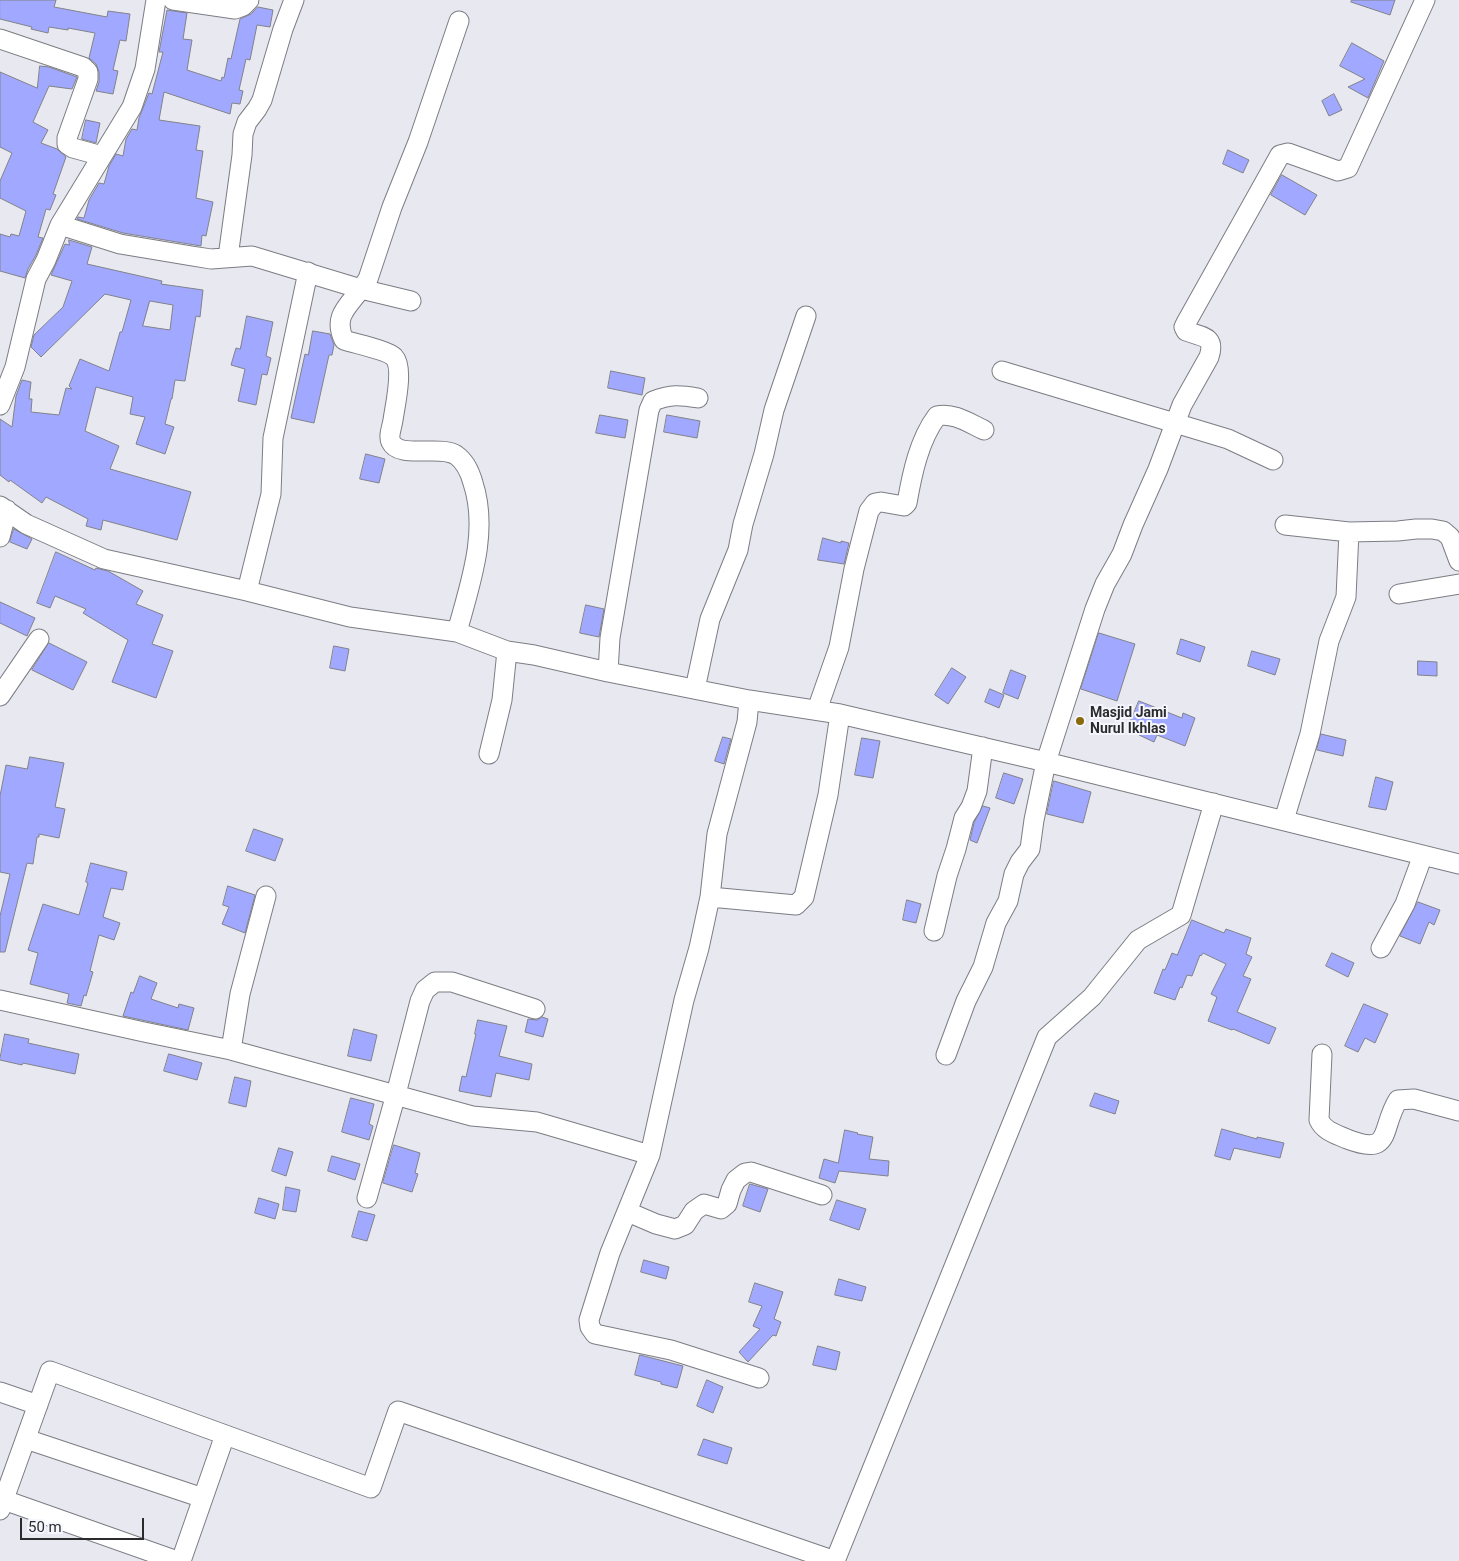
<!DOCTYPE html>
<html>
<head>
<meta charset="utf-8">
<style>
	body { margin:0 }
	#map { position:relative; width:1459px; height:1561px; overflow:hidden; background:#e7e8f0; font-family:Roboto,sans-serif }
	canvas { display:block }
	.scale { position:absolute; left:20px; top:1518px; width:124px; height:22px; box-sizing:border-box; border:2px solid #2b2b2e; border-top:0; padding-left:6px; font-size:15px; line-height:18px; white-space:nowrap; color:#2b2b2e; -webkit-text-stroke:4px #f5f6fd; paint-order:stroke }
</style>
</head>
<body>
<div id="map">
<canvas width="1459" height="1561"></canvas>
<div class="scale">50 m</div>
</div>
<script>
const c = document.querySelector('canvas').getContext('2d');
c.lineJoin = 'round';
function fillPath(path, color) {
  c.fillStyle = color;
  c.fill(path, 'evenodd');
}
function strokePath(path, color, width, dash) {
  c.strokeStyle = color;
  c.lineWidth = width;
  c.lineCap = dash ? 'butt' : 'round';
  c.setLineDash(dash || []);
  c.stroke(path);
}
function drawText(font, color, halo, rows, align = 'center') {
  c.font = font + ' Roboto,sans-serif';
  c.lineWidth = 4;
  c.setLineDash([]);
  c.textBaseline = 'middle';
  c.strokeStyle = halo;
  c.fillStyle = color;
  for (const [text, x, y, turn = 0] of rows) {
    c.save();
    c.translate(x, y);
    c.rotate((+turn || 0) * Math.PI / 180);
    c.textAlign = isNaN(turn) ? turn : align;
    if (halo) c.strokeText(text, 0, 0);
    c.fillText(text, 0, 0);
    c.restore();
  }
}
const building = new Path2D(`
	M 0,0 L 56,0 L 54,7 L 107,17 L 108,11 L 130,14 L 126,41 L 120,40 L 113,70 L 118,71 L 113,94 L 96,91 L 99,82 L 99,72 L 96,64 L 89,58 L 95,33 L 68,28 L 68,30 L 49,27 L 48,33 L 31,29 L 32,27 L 0,19 Z
	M 1352,0 L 1395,0 L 1390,15 L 1351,2 Z
	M 258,7 L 273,10 L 270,27 L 257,25 L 250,60 L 246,59 L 239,90 L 243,91 L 240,104 L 232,103 L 230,114 L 164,92 L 159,120 L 200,126 L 196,150 L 203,151 L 196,198 L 213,202 L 206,236 L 202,235 L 201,246 L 123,233 L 77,219 L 78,217 L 84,218 L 89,200 L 99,183 L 104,184 L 109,166 L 116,154 L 123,156 L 126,139 L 132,129 L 137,130 L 139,118 L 149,93 L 152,94 L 163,52 L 159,52 L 167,10 L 187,13 L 183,39 L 192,40 L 187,70 L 221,81 L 222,77 L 224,78 L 228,58 L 231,59 L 240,19 L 251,14 Z
	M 1352,43 L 1384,61 L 1368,98 L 1348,87 L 1365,79 L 1340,66 Z
	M 40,66 L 49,67 L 77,77 L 72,89 L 49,86 L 33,122 L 48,130 L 41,143 L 57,149 L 66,157 L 53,194 L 56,195 L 50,210 L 46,209 L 38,237 L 43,238 L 36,255 L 28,269 L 25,278 L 0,271 L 0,234 L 10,237 L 11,234 L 19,236 L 26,211 L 0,198 L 0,181 L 12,153 L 0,147 L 0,72 L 37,88 Z
	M 1334,94 L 1342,110 L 1329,116 L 1322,101 Z
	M 86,120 L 100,123 L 96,143 L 82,139 Z
	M 1228,150 L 1249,160 L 1243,173 L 1223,164 Z
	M 1282,175 L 1317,195 L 1305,215 L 1271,195 Z
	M 69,240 L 92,247 L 87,264 L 162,281 L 161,284 L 203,290 L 200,317 L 196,316 L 185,381 L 175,380 L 172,399 L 171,399 L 165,424 L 174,427 L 165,454 L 136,444 L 145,417 L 130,414 L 133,397 L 96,387 L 85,431 L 119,446 L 110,469 L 191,492 L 177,540 L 103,520 L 101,530 L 86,526 L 88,519 L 46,497 L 42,503 L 10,480 L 9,482 L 0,475 L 0,419 L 12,427 L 16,396 L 22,380 L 31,382 L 29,399 L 32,399 L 31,412 L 59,415 L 66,388 L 72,389 L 69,386 L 80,359 L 109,371 L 120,332 L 122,332 L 131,300 L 105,294 L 41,357 L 31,347 L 34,335 L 63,307 L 72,281 L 51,275 L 65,244 L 69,245 ZM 150,301 L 173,305 L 170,330 L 143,326 Z
	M 247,316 L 273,322 L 266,356 L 271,358 L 267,375 L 262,374 L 256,405 L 238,401 L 245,369 L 231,365 L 236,348 L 240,349 Z
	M 313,331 L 330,334 L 334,345 L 332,355 L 329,355 L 314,423 L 291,418 L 305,354 L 308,355 Z
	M 611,371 L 645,378 L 642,395 L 608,388 Z
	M 600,415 L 628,420 L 625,438 L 596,433 Z
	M 667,415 L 700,421 L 697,438 L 664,432 Z
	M 366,454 L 385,459 L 379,483 L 360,479 Z
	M 14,529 L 32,539 L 27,549 L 10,542 Z
	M 823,538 L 841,543 L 841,541 L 849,543 L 844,564 L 818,560 Z
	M 56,552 L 95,570 L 96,568 L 108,571 L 143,591 L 136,604 L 163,615 L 152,644 L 173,651 L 156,698 L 112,682 L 128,640 L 83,613 L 86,609 L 55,596 L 50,608 L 37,603 Z
	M 0,602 L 35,618 L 27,636 L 0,623 Z
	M 586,605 L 604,609 L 599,637 L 580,633 Z
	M 1099,633 L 1135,644 L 1117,701 L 1081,689 Z
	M 1181,639 L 1205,647 L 1200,662 L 1177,654 Z
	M 49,643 L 87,662 L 73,690 L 32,670 Z
	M 334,646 L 349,649 L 345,671 L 330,668 Z
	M 1252,651 L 1280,659 L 1275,675 L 1248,666 Z
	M 1418,661 L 1437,662 L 1437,676 L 1418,675 Z
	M 952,668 L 966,677 L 948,704 L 935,695 Z
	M 1011,670 L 1026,676 L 1018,699 L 1003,693 Z
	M 990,689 L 1004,695 L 999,708 L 985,702 Z
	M 1139,701 L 1182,718 L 1183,713 L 1195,718 L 1185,746 L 1157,735 L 1154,742 L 1139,735 L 1142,728 L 1130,723 Z
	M 1321,734 L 1346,740 L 1343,756 L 1317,750 Z
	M 723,737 L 731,739 L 724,764 L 715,761 Z
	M 862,738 L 880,741 L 873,778 L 855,775 Z
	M 30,757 L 64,763 L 55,807 L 65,809 L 59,838 L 39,834 L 39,837 L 37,837 L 33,864 L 27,863 L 5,952 L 0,952 L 0,916 L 10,874 L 0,872 L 0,796 L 6,765 L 27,769 Z
	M 1004,773 L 1023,779 L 1014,804 L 996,798 Z
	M 1376,777 L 1393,782 L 1386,810 L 1369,807 Z
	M 1054,781 L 1091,792 L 1083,823 L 1047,814 Z
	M 983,806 L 990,808 L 977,843 L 970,840 L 974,823 Z
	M 254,829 L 283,839 L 275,861 L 246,851 Z
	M 91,863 L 127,872 L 123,890 L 111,888 L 103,917 L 120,923 L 114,940 L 99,935 L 90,971 L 93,972 L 86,996 L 84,995 L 81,1006 L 67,1003 L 69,994 L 30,984 L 38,953 L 28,950 L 43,904 L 79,915 L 88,883 L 86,882 Z
	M 228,886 L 255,895 L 245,933 L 222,924 L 229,907 L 223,905 Z
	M 907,900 L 921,904 L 916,923 L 903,920 Z
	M 1418,902 L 1440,910 L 1434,925 L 1429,922 L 1420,944 L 1400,936 Z
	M 1192,920 L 1224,933 L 1226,929 L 1251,938 L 1246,954 L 1252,957 L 1243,976 L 1251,979 L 1237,1012 L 1276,1028 L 1269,1044 L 1233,1029 L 1232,1030 L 1208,1021 L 1217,997 L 1211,994 L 1226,964 L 1203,953 L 1201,956 L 1200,955 L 1192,976 L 1187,975 L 1182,988 L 1180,987 L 1175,1000 L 1154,993 L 1163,969 L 1165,970 L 1172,953 L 1177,955 Z
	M 1332,953 L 1354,963 L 1348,977 L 1326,966 Z
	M 140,976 L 157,983 L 151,999 L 178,1008 L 179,1004 L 194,1008 L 188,1030 L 123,1016 L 131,992 L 133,993 Z
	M 1364,1004 L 1388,1014 L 1375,1043 L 1365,1038 L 1358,1052 L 1345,1046 Z
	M 542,1017 L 548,1019 L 543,1037 L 525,1032 L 528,1019 L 537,1020 Z
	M 478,1020 L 507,1026 L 499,1056 L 532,1064 L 529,1080 L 496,1073 L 491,1097 L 459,1091 L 462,1076 L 466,1077 L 476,1034 L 475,1034 Z
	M 354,1029 L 377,1035 L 371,1061 L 348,1056 Z
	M 5,1034 L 29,1039 L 28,1043 L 79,1054 L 75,1074 L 23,1063 L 22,1065 L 0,1060 Z
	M 169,1054 L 202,1063 L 197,1080 L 164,1071 Z
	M 235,1077 L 251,1081 L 246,1107 L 229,1103 Z
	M 1095,1093 L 1119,1101 L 1115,1114 L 1090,1106 Z
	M 351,1098 L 374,1104 L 369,1124 L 373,1126 L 369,1140 L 342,1132 Z
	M 1222,1129 L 1257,1139 L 1257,1137 L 1284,1143 L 1280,1158 L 1234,1148 L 1230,1160 L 1215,1156 Z
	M 845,1130 L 858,1133 L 857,1134 L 873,1137 L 869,1159 L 889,1161 L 888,1176 L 839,1171 L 835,1183 L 819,1178 L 824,1159 L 838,1163 Z
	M 394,1145 L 420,1153 L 415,1173 L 418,1174 L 412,1192 L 383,1183 Z
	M 279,1148 L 293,1152 L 286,1176 L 272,1171 Z
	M 332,1156 L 360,1164 L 355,1180 L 328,1171 Z
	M 750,1184 L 768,1189 L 760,1212 L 743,1206 Z
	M 286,1187 L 300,1190 L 296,1212 L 283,1210 Z
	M 259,1198 L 279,1204 L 275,1219 L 255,1213 Z
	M 837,1200 L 866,1209 L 859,1230 L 830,1220 Z
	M 359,1211 L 375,1215 L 367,1241 L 352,1237 Z
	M 644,1260 L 669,1267 L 666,1279 L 641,1272 Z
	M 839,1279 L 866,1287 L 862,1301 L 835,1295 Z
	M 755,1283 L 783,1292 L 774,1319 L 781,1322 L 776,1336 L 773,1335 L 748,1362 L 739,1352 L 760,1329 L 753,1326 L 762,1306 L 749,1302 Z
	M 818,1346 L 840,1352 L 836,1370 L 813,1365 Z
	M 640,1355 L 683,1366 L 677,1388 L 661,1384 L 661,1382 L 635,1375 Z
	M 707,1380 L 723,1387 L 713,1413 L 697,1406 Z
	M 704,1439 L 732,1448 L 727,1464 L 698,1455 Z`);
const minor = new Path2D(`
	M 173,0 L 235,9 L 243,6 L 249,0
	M 0,39 L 83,67 L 88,72 L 88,79 L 67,138 L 67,144 L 73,148 L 102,156
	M 60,225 L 132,107 L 145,69 L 156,0
	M 228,257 L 242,155 L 243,134 L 247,122 L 257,109 L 262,100 L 283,29 L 294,0
	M 411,301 L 361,289 C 347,307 333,317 344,340 C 356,344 387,350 394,357 C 404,368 395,406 393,420 C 392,427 388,436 391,442 C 396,453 416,451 426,451 C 435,451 448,450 456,455 C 466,462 470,472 473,483 C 489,532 470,584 457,632
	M 1002,371 L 1228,439 L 1273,460
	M 0,405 L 15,367 L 36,279 L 46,260 L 60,225 L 120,244 L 192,256 L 211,259 L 252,256 L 361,289 L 368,279 L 392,207 L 418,142 L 459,21
	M 0,506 L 26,524 L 104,559 L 247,591 L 350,617 L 457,632 L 507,651 L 534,655 L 608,672 L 749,700 L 840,714 L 1046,762 L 1459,864
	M 1285,525 L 1349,532 L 1398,531 L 1416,529 L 1432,529 L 1443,531 L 1450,537 L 1459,561
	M 0,537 L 7,510
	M 247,591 L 271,494 L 273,438 L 308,272
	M 1399,594 L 1459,584
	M 608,672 L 610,638 L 649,410 L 653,401 C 671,394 680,395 698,398
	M 695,689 L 710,619 L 738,550 L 743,524 L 764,454 L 774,410 L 806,316
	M 0,696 L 39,639
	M 749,700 L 747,722 L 717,834 L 710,897 L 699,948 L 684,1000 L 650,1155 L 610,1253 L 589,1320 L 590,1327 L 595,1334 L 671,1350 L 759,1378
	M 817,710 L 839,647 L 854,569 L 863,534 L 869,511 L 875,503 L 881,502 L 904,506 L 907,503 C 912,474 919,440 937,416 C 953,412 969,423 984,430
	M 489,754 L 502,700 L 507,651
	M 1284,820 L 1310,734 L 1329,641 L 1346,597 L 1349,532
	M 710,897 L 796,905 L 804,897 L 828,795 L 840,714
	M 934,931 L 947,876 L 956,849 L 964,818 L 971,807 L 977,791 L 983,747
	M 1381,948 L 1405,904 L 1423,855
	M 0,1000 L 144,1032 L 231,1050 L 472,1116 L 537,1122 L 650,1155
	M 231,1050 L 240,994 L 266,896
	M 1322,1054 L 1319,1120 C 1324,1131 1336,1134 1347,1139 C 1393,1157 1380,1129 1398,1100 L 1414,1099 L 1459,1111
	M 946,1055 L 966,1001 L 983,967 L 996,923 L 1008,901 L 1014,874 L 1020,862 L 1030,849 L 1034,820 L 1046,762 L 1095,609 L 1105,584 L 1122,554 L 1133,525 L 1158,469 L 1182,405 L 1209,357 C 1216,336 1202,337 1186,331 L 1184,327 L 1186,323 L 1280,155 L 1288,153 L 1338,171 L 1348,168 L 1425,0
	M 367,1198 L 396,1094 L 420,1001 L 425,990 L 435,982 L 452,982 L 535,1009
	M 628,1212 L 656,1224 L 675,1229 L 685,1225 L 694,1211 L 704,1204 L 721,1209 L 727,1204 L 731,1190 L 736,1180 L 745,1173 L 751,1172 L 822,1195
	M 0,1392 L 38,1405
	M 26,1439 L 203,1498
	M 4,1500 L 177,1561
	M 0,1510 L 50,1371 L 371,1488 L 398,1411 L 835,1561
	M 181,1561 L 225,1435
	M 835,1561 L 1047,1037 L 1092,997 L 1138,940 L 1181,915 L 1214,803`);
const markers = [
	[1080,721,5,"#896a08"]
];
const poiNames = [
	["Masjid Jami",1090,713],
	["Nurul Ikhlas",1090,729]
];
fillPath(building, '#a1a8ff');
strokePath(building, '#818289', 1);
strokePath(minor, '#7c7d84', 21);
strokePath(minor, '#fff', 19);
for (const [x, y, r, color] of markers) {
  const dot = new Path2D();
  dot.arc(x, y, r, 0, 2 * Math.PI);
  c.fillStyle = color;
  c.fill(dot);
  strokePath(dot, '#f5f6fd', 2);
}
drawText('bold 14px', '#2b2b2e', '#f5f6fd', poiNames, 'left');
</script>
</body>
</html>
